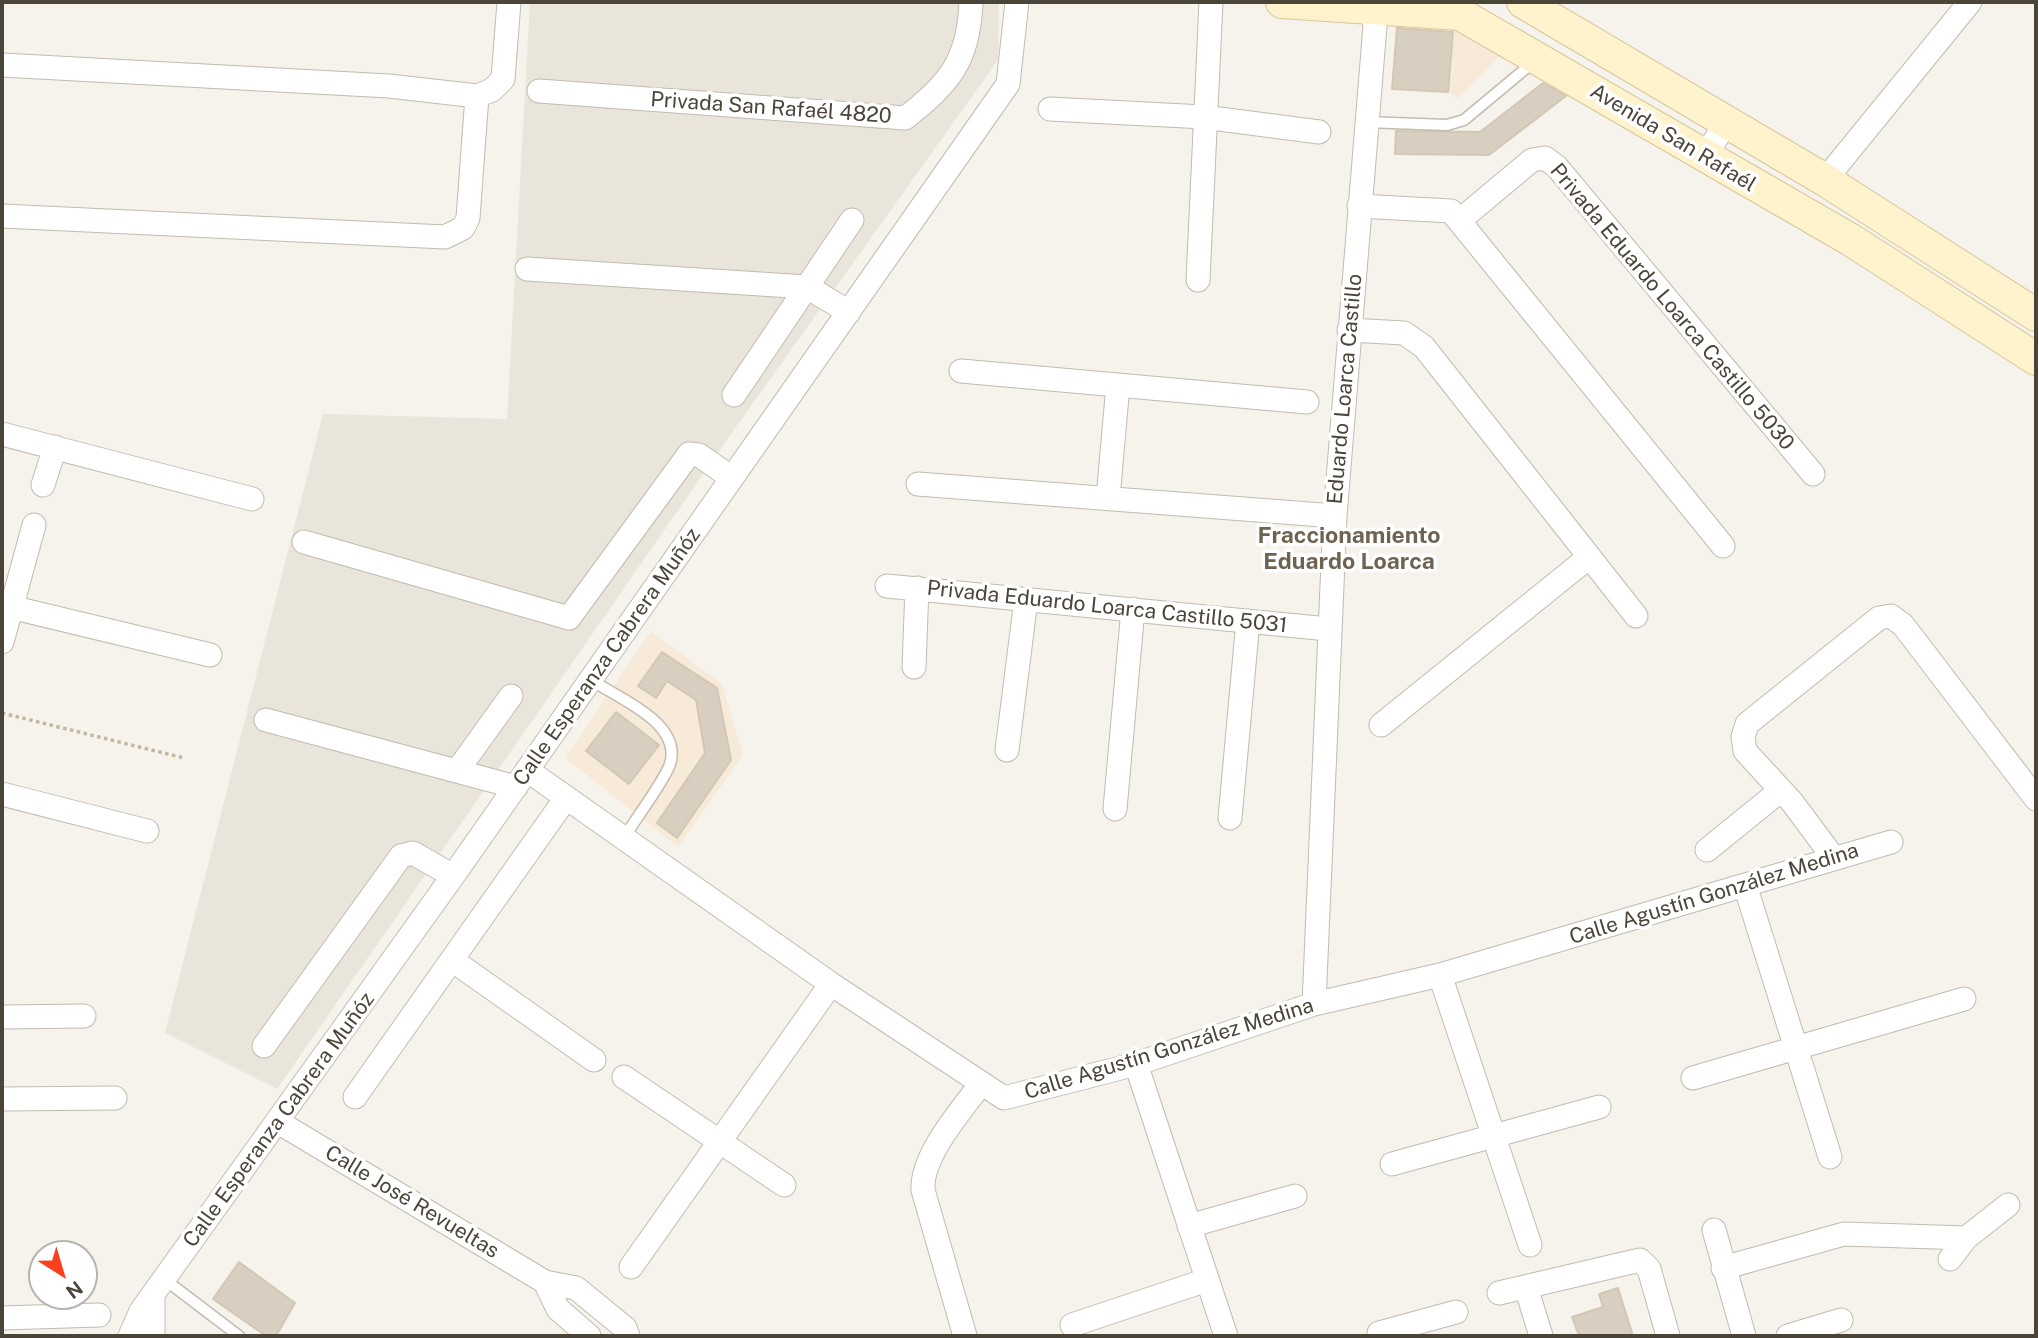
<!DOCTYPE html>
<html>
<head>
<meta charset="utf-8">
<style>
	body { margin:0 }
	#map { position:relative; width:2038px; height:1338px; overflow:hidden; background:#f6f3ec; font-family:"Public Sans",sans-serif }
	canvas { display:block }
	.frame { position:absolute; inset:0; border:4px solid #4b4439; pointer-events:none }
	.north { position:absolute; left:28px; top:1240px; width:70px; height:70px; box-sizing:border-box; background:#fff; border:2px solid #b7b4b0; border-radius:50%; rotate:143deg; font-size:19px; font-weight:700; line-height:28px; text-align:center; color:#4b4439 }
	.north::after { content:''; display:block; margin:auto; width:24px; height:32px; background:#fc3f1d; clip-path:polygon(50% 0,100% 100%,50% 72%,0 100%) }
</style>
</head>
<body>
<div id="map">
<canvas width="2038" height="1338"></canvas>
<div class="frame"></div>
<div class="north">N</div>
</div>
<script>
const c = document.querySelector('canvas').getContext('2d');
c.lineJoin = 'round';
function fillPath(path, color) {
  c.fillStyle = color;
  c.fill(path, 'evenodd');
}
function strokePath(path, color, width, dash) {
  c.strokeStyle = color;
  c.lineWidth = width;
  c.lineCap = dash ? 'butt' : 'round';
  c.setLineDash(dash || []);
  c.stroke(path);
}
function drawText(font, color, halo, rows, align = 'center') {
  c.font = font + ' "Public Sans",sans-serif';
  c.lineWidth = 7;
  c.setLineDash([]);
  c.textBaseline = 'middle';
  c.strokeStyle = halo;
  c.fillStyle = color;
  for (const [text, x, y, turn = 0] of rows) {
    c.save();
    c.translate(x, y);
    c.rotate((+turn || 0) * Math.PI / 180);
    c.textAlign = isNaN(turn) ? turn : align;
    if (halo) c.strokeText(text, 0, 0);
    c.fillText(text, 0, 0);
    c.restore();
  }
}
const residential = new Path2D(`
	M 530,2 L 999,2 L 998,60 L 726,441 L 277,1089 L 165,1033 L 323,414 L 507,419 Z`);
const commercial = new Path2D(`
	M 1453,30 L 1501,55 L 1458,98 L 1448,92 Z
	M 651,631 L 722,684 L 743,755 L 678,847 L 565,758 Z`);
const building = new Path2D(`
	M 1397,28 L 1453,32 L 1448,92 L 1392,89 Z
	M 1543,83 L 1566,96 L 1489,155 L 1395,154 L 1396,131 L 1480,132 Z
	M 662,652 L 717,688 L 731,760 L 677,838 L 657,823 L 705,753 L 696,700 L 667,681 L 656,698 L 638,686 Z
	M 616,712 L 659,745 L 629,784 L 586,751 Z
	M 239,1262 L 295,1303 L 276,1336 L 266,1336 L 213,1299 Z
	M 1618,1288 L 1633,1336 L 1579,1336 L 1572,1317 L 1603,1307 L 1599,1294 Z`);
const path = new Path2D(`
	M 2,713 L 184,758`);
const service = new Path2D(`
	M 1365,122 L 1447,125 L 1464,120 L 1536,60
	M 591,680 C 618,698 683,723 670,764 C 665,780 634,821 624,838
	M 164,1279 L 239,1336`);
const minor = new Path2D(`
	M 2,65 L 389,86 L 477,96 L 492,90 L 503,79 L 509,2
	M 539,91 L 905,118 C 950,84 969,59 971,2
	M 1050,109 L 1204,117 L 1319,132
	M 1704,157 L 1727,122
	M 1825,180 L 1970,2
	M 1359,206 L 1451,211 L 1723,546
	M 2,216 L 445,237 L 463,228 L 468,218 L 477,96
	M 1459,221 L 1532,160 L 1545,158 L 1557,167 L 1813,474
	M 527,269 L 807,287 L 849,312
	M 1198,280 L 1211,2
	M 1349,330 L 1404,333 L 1424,347 L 1636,616
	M 961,371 L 1307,402
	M 734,395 L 852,220
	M 2,434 L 252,499
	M 918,484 L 1335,516
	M 43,485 L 55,447
	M 1108,498 L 1118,385
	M 304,542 L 569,618 L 689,454 L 699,455 L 732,478
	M 887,586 L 1328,629
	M 2,605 L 210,655
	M 2,642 L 34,525
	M 914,667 L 917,588
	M 266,720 L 516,787
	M 1381,725 L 1589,557
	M 1007,750 L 1026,600
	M 527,770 L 831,984 L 1004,1098 L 1136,1064 L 1314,1004 L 1440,975 L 1891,842
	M 457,771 L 511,696
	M 2,794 L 147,831
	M 1115,809 L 1133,609
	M 1230,818 L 1248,621
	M 1707,850 L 1781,790
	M 1833,857 L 1792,802 L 1745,751 L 1743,737 L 1747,724 L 1879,618 L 1891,616 L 1903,625 L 2036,799
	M 1745,885 L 1830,1157
	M 452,960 L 594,1060
	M 1440,975 L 1530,1245
	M 1314,1004 L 1335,516 L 1375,26 L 1372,8
	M 2,1017 L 84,1016
	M 264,1046 L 401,856 L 413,853 L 453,876
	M 1136,1064 L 1226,1336
	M 624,1077 L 784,1185
	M 1693,1078 L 1964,999
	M 355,1097 L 566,798
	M 2,1099 L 115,1098
	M 278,1122 L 545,1282 L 576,1288 L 625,1328 L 628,1336
	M 1392,1164 L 1599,1107
	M 1189,1226 L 1295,1196
	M 1714,1230 L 1744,1336
	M 1950,1259 L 1966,1238 L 2008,1205
	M 631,1267 L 831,984
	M 1723,1268 L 1844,1234 L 1966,1238
	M 545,1282 L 558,1309 L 589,1336
	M 1526,1287 L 1541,1336
	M 1499,1293 L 1640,1260 L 1649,1269 L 1668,1336
	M 153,1295 L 153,1336
	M 2,1318 L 99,1315
	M 1072,1325 L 1207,1280
	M 1379,1333 L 1456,1312
	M 130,1336 L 141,1311 L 453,876 L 1008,84 L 1017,2
	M 965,1336 L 923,1190 C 921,1156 960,1112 980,1085
	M 1788,1336 L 1841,1320`);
const secondary = new Path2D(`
	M 1282,2 L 1460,14 L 1851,240 L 2036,359
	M 1523,2 L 1825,180 L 2036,315`);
const streetNames = [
	["Privada San Rafaél 4820",771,108,4],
	["Avenida San Rafaél",1673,138,31],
	["Privada Eduardo Loarca Castillo 5030",1672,307,50],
	["Eduardo Loarca Castillo",1345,389,-85],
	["Privada Eduardo Loarca Castillo 5031",1107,607,6],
	["Calle Esperanza Cabrera Muñóz",607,657,-55],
	["Calle Agustín González Medina",1714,894,-17],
	["Calle Agustín González Medina",1169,1049,-17],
	["Calle Esperanza Cabrera Muñóz",279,1120,-54],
	["Calle José Revueltas",412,1202,31]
];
const neighbourhoodNames = [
	["Fraccionamiento",1349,536],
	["Eduardo Loarca",1349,562]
];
fillPath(residential, '#eae5da');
fillPath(commercial, '#f7ead8');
fillPath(building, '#d8cfc1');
strokePath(building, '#d3c7b4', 2);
strokePath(service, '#c2bbae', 13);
strokePath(minor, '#c2bbae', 25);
strokePath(secondary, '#d6c79b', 34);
strokePath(path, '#c4b79f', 3.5, [3.5, 3.5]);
strokePath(service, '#fff', 10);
strokePath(minor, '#fff', 23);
strokePath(secondary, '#fff3cd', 32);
drawText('21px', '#4b4439', '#fff', streetNames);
drawText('bold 23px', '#6e6250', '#fff', neighbourhoodNames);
</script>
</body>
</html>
